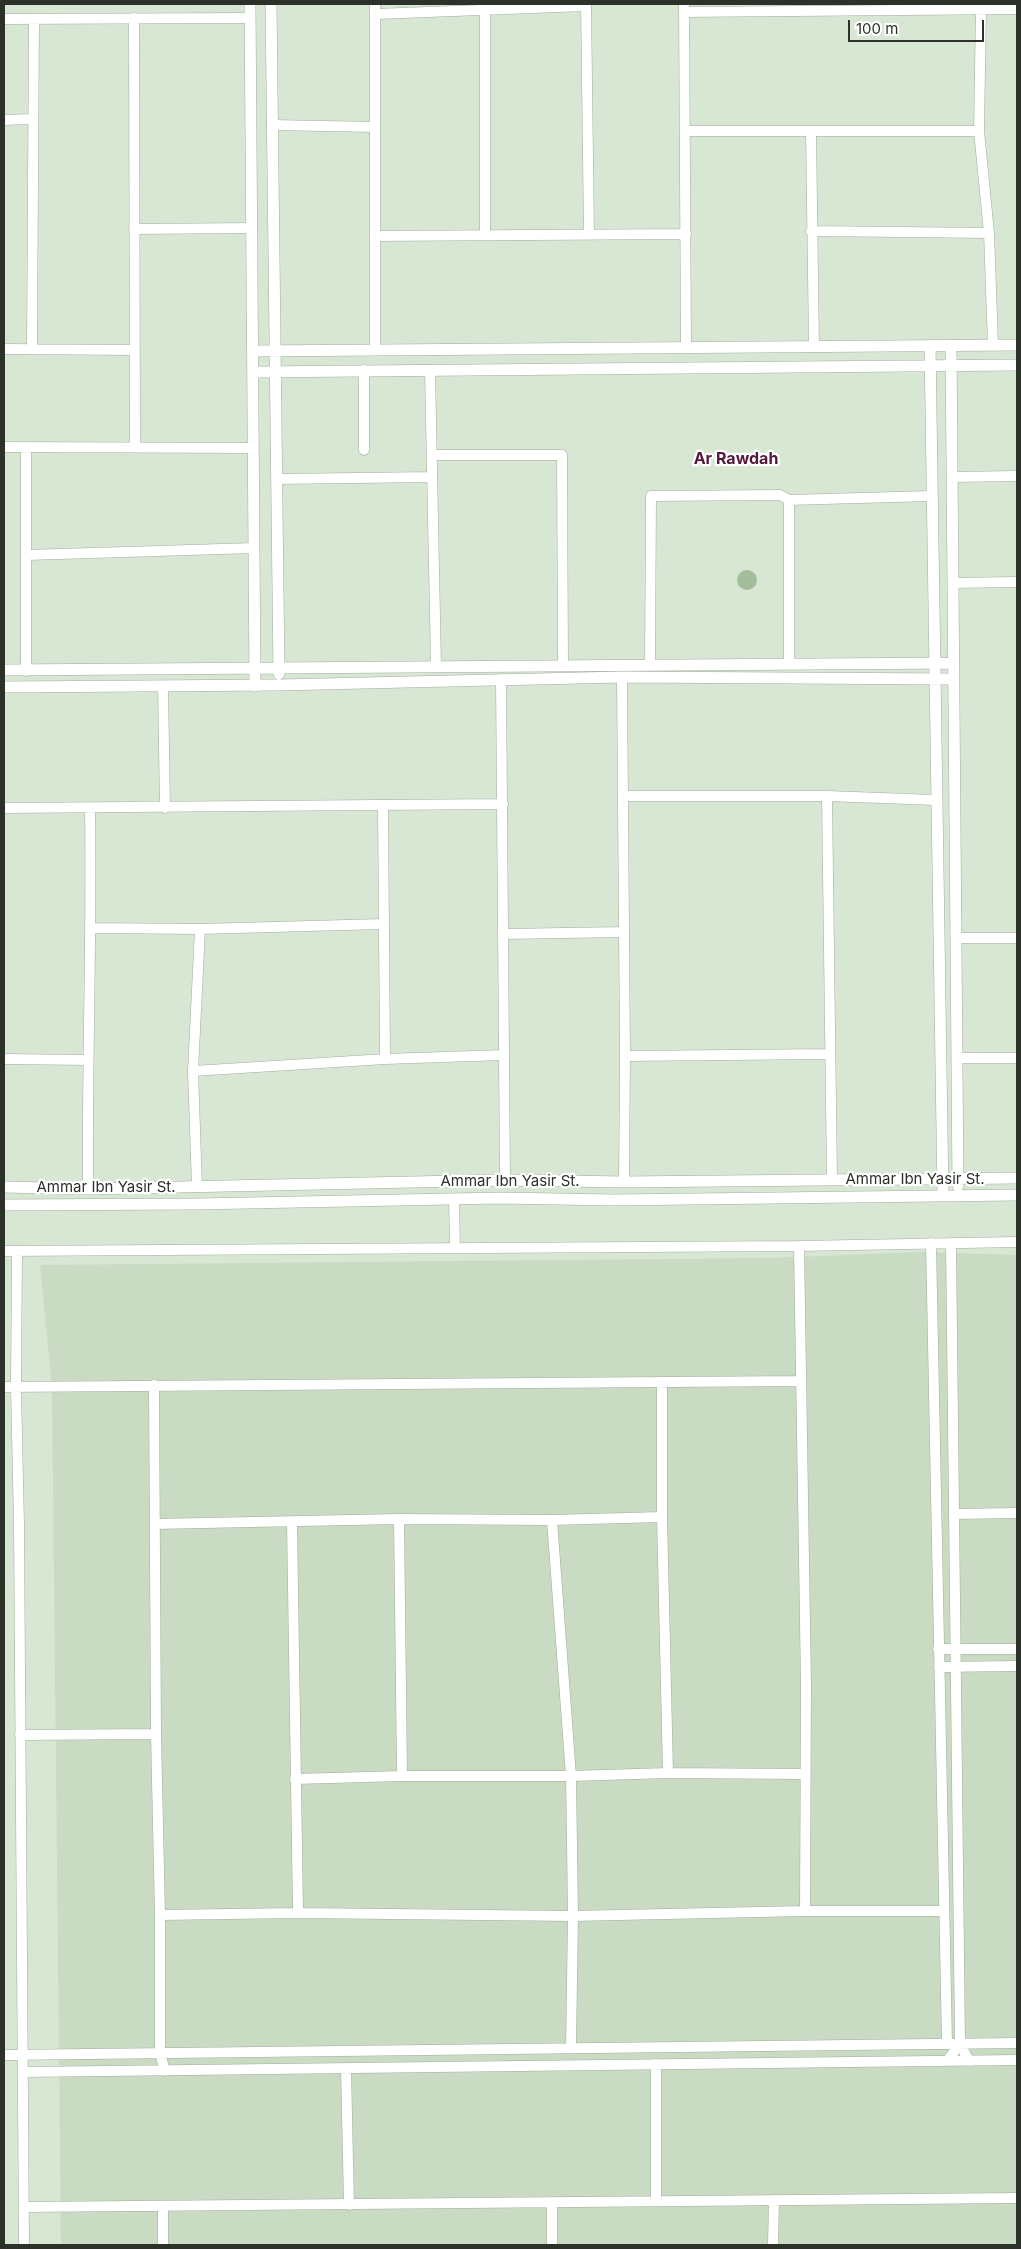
<!DOCTYPE html>
<html>
<head>
<meta charset="utf-8">
<style>
	body { margin:0 }
	#map { position:relative; width:1021px; height:2249px; overflow:hidden; background:#d8e6d4; font-family:Inter,sans-serif }
	canvas { display:block }
	.frame { position:absolute; inset:0; border:5px solid #2c312a; pointer-events:none }
	.scale { position:absolute; left:848px; top:20px; width:136px; height:22px; box-sizing:border-box; border:2px solid #2c312a; border-top:0; padding-left:6px; font-size:15px; line-height:18px; white-space:nowrap; color:#2c312a; -webkit-text-stroke:4px #fff; paint-order:stroke }
</style>
</head>
<body>
<div id="map">
<canvas width="1021" height="2249"></canvas>
<div class="frame"></div>
<div class="scale">100 m</div>
</div>
<script>
const c = document.querySelector('canvas').getContext('2d');
c.lineJoin = 'round';
function fillPath(path, color) {
  c.fillStyle = color;
  c.fill(path, 'evenodd');
}
function strokePath(path, color, width, dash) {
  c.strokeStyle = color;
  c.lineWidth = width;
  c.lineCap = dash ? 'butt' : 'round';
  c.setLineDash(dash || []);
  c.stroke(path);
}
function drawText(font, color, halo, rows, align = 'center') {
  c.font = font + ' Inter,sans-serif';
  c.lineWidth = 4.5;
  c.setLineDash([]);
  c.textBaseline = 'middle';
  c.strokeStyle = halo;
  c.fillStyle = color;
  for (const [text, x, y, turn = 0] of rows) {
    c.save();
    c.translate(x, y);
    c.rotate((+turn || 0) * Math.PI / 180);
    c.textAlign = isNaN(turn) ? turn : align;
    if (halo) c.strokeText(text, 0, 0);
    c.fillText(text, 0, 0);
    c.restore();
  }
}
const built = new Path2D(`
	M 922,1252 L 1017,1255 L 1017,2245 L 61,2245 L 52,1387 L 40,1265 L 771,1258 Z`);
const green = new Path2D(`
	M737 580a10 10 0 1 1 20 0a10 10 0 1 1-20 0Z`);
const minor = new Path2D(`
	M 375,4 L 375,349
	M 586,4 L 589,235
	M 684,4 L 686,347
	M 981,10 L 979,131 L 989,233 L 993,345
	M 684,12 L 1017,9
	M 375,14 L 586,6
	M 134,18 L 135,447
	M 4,19 L 250,18
	M 4,120 L 33,119
	M 272,125 L 375,127
	M 685,131 L 979,131
	M 811,131 L 814,346
	M 134,229 L 252,228
	M 811,231 L 989,233
	M 485,235 L 485,10
	M 375,236 L 686,234
	M 4,349 L 134,350
	M 32,349 L 34,19
	M 430,370 L 436,666
	M 4,447 L 253,448
	M 26,447 L 26,671
	M 364,450 L 364,370
	M 432,455 L 562,455 L 563,665
	M 952,477 L 1017,476
	M 277,479 L 432,477
	M 27,555 L 254,548
	M 953,583 L 1017,582
	M 789,664 L 789,500 L 931,496
	M 650,665 L 651,496 L 780,495 L 789,500
	M 622,677 L 625,1056 L 624,1182
	M 501,679 L 505,1180
	M 163,686 L 165,808
	M 624,796 L 827,796 L 936,800
	M 827,796 L 832,1179
	M 383,806 L 385,1059
	M 4,808 L 503,804
	M 92,928 L 200,929 L 383,924
	M 504,934 L 624,932
	M 956,938 L 1017,938
	M 625,1056 L 830,1054
	M 957,1058 L 1017,1058
	M 4,1059 L 87,1060
	M 193,1071 L 385,1059 L 504,1055
	M 197,1187 L 193,1071 L 200,929
	M 88,1189 C 87,1062 92,935 90,808
	M 454,1199 L 455,1248
	M 931,1243 L 947,2044
	M 951,1243 L 960,2044
	M 799,1246 L 806,1685 L 805,1911
	M 4,1251 L 799,1246 L 1017,1242
	M 17,1251 L 16,1387 L 19,1525 L 24,2245
	M 662,1383 L 662,1517 L 668,1773
	M 154,1385 L 156,1734 L 160,1915 L 160,2053 L 165,2071
	M 4,1387 L 801,1381
	M 954,1514 L 1017,1513
	M 399,1519 L 402,1776
	M 552,1520 L 571,1776 L 573,1916 L 571,2048
	M 292,1522 L 298,1913
	M 155,1524 L 399,1519 L 552,1520 L 662,1517
	M 938,1649 L 1017,1649
	M 939,1667 L 1017,1666
	M 20,1735 L 156,1734
	M 295,1779 L 402,1776 L 571,1776 L 668,1773 L 805,1774
	M 160,1915 L 298,1913 L 573,1916 L 805,1911 L 944,1911
	M 4,2055 L 1017,2043
	M 947,2061 L 960,2044 L 969,2061
	M 656,2064 L 656,2201
	M 346,2069 L 349,2205
	M 23,2072 L 1017,2060
	M 163,2206 L 163,2245
	M 24,2207 L 1017,2198
	M 552,2245 L 552,2202
	M 773,2245 L 774,2200`);
const tertiary = new Path2D(`
	M 250,4 L 255,686
	M 271,4 L 279,674
	M 930,345 L 943,1196
	M 951,345 L 958,1186
	M 253,351 L 1017,345
	M 253,372 L 1017,365
	M 4,670 L 953,663
	M 4,687 L 279,685 L 622,677 L 954,679
	M 4,1187 L 88,1189 L 505,1180 L 624,1182 L 1017,1178
	M 4,1205 L 197,1204 L 500,1198 L 613,1200 L 1017,1195`);
const streetNames = [
	["Ammar Ibn Yasir St.",915,1179],
	["Ammar Ibn Yasir St.",510,1181],
	["Ammar Ibn Yasir St.",106,1187]
];
const neighbourhoodNames = [
	["Ar Rawdah",736,459]
];
fillPath(built, '#c9dbc3');
fillPath(green, '#a3bc9b');
strokePath(minor, '#a1ad9c', 11);
strokePath(tertiary, '#a1ad9c', 12);
strokePath(minor, '#fff', 10);
strokePath(tertiary, '#fff', 11);
drawText('15px', '#2c312a', '#fff', streetNames);
drawText('bold 16px', '#54173b', '#fff', neighbourhoodNames);
</script>
</body>
</html>
